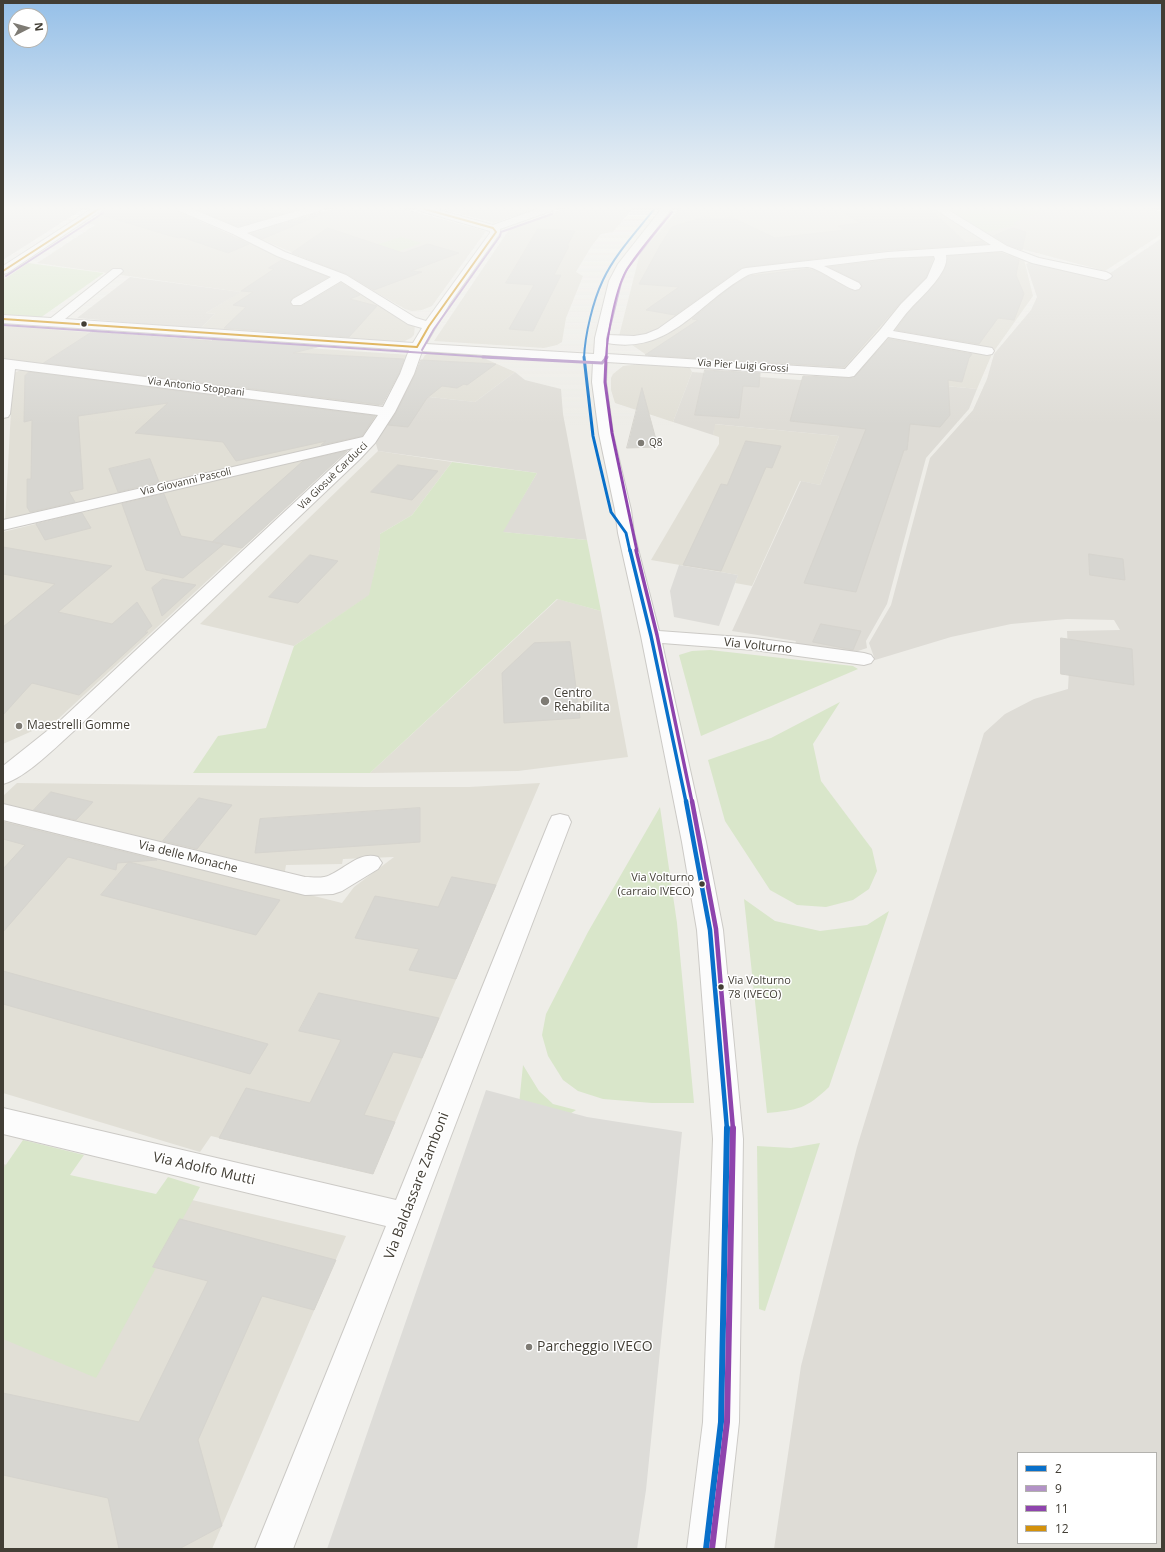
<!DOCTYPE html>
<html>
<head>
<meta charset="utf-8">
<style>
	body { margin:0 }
	#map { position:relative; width:1165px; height:1552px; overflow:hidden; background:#eeede8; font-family:"Open Sans",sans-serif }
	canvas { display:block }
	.frame { position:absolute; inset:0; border:4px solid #423e35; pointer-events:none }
	.legend { position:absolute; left:1017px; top:1452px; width:140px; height:92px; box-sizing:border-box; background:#fff; border:1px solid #b3b2ae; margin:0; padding:5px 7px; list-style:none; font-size:12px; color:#423e35 }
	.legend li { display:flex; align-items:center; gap:8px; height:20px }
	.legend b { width:20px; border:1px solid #b3b2ae }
	.north { position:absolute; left:8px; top:8px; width:40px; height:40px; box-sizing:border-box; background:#fff; border:1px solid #b3b2ae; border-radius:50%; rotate:84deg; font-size:11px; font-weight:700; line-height:16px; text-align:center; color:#423e35 }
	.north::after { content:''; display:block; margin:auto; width:14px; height:18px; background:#7e7b74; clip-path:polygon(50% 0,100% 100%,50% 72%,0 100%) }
</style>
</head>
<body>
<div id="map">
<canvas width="1165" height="1552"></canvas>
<div class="frame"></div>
<ul class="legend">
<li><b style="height:5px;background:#0970ca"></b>2</li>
<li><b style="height:5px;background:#b292c6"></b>9</li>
<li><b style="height:5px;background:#8e44ad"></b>11</li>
<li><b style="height:5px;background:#d3910b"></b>12</li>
</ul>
<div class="north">N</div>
</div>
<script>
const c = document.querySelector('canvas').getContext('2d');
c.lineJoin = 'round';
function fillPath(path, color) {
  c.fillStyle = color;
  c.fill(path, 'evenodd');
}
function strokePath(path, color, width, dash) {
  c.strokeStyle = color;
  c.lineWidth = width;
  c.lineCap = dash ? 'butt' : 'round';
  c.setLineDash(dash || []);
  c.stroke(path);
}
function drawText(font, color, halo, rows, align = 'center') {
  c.font = font + ' "Open Sans",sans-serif';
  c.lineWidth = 3;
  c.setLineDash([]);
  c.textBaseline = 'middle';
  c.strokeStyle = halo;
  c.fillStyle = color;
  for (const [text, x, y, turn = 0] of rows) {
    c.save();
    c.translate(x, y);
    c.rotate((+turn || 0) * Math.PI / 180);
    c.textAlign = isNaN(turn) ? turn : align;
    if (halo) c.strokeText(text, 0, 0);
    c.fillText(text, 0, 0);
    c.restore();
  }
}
const residential = new Path2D(`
	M 114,208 L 169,208 L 242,239 L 274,255 L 338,277 L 415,325 L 414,335 L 411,338 L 401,343 L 200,329 L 215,314 L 206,313 L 240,292 L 37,263 L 95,225 L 85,224 Z
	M 190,208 L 306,208 L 246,226 L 238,227 L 231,226 Z
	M 335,208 L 401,208 L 486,231 L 432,306 L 422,310 L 412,311 L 405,309 L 347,276 L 249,234 Z
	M 439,208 L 538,208 L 494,223 Z
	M 566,208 L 633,208 L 613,232 L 601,234 L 591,247 L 576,272 L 583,276 L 566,318 L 562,342 L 557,345 L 544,348 L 434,341 L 510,228 Z
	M 680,208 L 1148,208 L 1162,212 L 1162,234 L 1105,271 L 1006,245 L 996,251 L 1024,259 L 1033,296 L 992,354 L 977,389 L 862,378 L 843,370 L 648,356 L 619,336 L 640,253 Z
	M 3,326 L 234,343 L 411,355 L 390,391 L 379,406 L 3,359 Z
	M 434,350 L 470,352 L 515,372 L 475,402 L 402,394 L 425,355 Z
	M 639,364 L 690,368 L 692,372 L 673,422 L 615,403 L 611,390 L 611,378 L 613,374 L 623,366 Z
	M 24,369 L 381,414 L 363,438 L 322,446 L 5,521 L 13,373 Z
	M 714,424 L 839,436 L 820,485 L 800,481 L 752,586 L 735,583 L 738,575 L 651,560 L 719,444 L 719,437 L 713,435 Z
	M 339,449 L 346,450 L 345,453 L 57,720 L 3,744 L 3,532 Z
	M 378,451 L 452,462 L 412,515 L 380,534 L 380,547 L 370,595 L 294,646 L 200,624 Z
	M 558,599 L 601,611 L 628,757 L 518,771 L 370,773 Z
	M 17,783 L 365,787 L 469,787 L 540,783 L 373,1174 L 211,1136 L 200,1152 L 3,1093 L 3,821 L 103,843 L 342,903 L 354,887 L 394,857 L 343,859 L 342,864 L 286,865 L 285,871 L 273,871 L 3,804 L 3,796 Z
	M 3,1164 L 186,1210 L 192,1200 L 346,1236 L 212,1549 L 3,1549 Z`);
const industrial = new Path2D(`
	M 3,208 L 69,208 L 83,209 L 3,260 Z
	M 1162,238 L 1162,1549 L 774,1549 L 801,1366 L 857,1147 L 984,733 L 1005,714 L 1034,699 L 1068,689 L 1069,670 L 1067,631 L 1120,630 L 1114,620 L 1067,619 L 1011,624 L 951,637 L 875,660 L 869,643 L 891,605 L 930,458 L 973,410 L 987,379 L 994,354 L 1031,310 L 1037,297 L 1026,264 L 1031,262 L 1103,278 ZM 1018,1453 L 1156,1453 L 1156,1543 L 1018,1543 Z
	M 130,277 L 241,292 L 206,313 L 215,314 L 200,329 L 77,318 Z
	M 515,372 L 525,380 L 561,389 L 563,414 L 587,540 L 502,532 L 537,473 L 378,451 L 376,444 L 376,436 L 402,394 L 475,402 Z
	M 692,372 L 841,383 L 862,378 L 977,389 L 969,409 L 926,458 L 887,604 L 866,641 L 867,648 L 855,652 L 795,644 L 796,641 L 732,631 L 801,481 L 820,485 L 839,436 L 715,424 L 713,435 L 673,422 Z`);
const green = new Path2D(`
	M 942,208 L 1049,208 L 1013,223 L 1017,225 L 986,232 L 981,232 Z
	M 401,237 L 422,243 L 385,256 L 363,249 Z
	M 28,263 L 104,273 L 40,318 L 3,315 L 3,280 Z
	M 452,462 L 537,473 L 503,532 L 587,540 L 601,611 L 557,599 L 370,773 L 193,773 L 218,736 L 266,728 L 294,646 L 369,595 L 380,547 L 380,534 L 412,515 Z
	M 710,650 L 853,666 L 858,669 L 701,736 L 679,655 L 692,651 Z
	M 840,702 L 813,744 L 821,781 L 872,849 L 877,871 L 869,889 L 853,900 L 826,907 L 797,905 L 770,890 L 725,821 L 708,760 L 771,738 Z
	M 660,807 L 677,923 L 694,1103 L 652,1103 L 603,1099 L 578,1091 L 563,1080 L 548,1056 L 542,1035 L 546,1014 L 588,932 Z
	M 744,899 L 775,921 L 820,931 L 867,925 L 889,911 L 829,1087 C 806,1109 798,1110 767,1113 Z
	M 523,1065 L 539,1091 L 553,1104 L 576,1110 L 557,1122 L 516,1134 Z
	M 23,1140 L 84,1155 L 70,1175 L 156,1194 L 168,1177 L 200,1187 L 96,1378 L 3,1339 L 3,1169 Z
	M 820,1143 L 765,1311 L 759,1309 L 757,1146 L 791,1148 Z`);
const parking = new Path2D(`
	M 679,565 L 738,575 L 719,626 L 674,617 L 670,591 Z
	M 486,1090 L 587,1117 L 682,1132 L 646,1490 L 637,1549 L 327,1549 Z`);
const building = new Path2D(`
	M 106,208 L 175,208 L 176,211 L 249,244 L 228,253 L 182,237 L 179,238 L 167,235 L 98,214 Z
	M 194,208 L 256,208 L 275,214 L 294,208 L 302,208 L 238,226 Z
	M 836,208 L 930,209 L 966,243 L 982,241 L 986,244 L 888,250 L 746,267 L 741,268 L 675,315 L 646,310 L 679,287 L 639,284 L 661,244 L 672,227 L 704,217 L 719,219 L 731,217 L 775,238 L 845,230 L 838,226 L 860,223 Z
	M 322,212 L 322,214 L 262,239 L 251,233 Z
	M 328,228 L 403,253 L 428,244 L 459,253 L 411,271 L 422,272 L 374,290 L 347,274 L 292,253 Z
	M 1013,228 L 1026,232 L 1022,250 L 1008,245 L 994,236 Z
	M 538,229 L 575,231 L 567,246 L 569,246 L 554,275 L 561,275 L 533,331 L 509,329 L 534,285 L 506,283 Z
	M 1002,253 L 1019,260 L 1016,275 L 1024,294 L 1014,320 L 998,318 L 979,344 L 896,330 L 907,314 L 941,277 L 947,262 L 948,256 Z
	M 933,258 L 926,277 L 900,303 L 844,367 L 645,355 L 698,320 L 692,319 L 731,287 L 749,276 L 808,269 L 818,272 L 855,291 L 859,290 L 862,287 L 860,282 L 829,267 L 888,260 Z
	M 282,260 L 328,277 L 292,298 L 290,303 L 293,306 L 302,306 L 341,283 L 360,295 L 350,299 L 377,306 L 349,337 L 224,328 L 246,307 L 233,305 L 253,292 L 241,291 L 274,269 L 269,268 Z
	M 92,332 L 212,341 L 214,339 L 321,346 L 293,353 L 404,359 L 399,373 L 382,405 L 44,363 Z
	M 889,339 L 972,354 L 969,358 L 962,382 L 948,380 L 950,415 L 940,427 L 910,424 L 907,450 L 904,450 L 856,592 L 804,583 L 866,429 L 790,421 L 803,376 L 849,378 L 854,377 Z
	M 421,360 L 496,364 L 467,385 L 464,384 L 457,388 L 442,386 L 427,398 L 408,427 L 388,425 L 396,413 L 415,375 Z
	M 705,370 L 760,373 L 759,387 L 743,386 L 739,418 L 695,415 Z
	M 29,372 L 375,416 L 362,436 L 321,445 L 326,441 L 236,461 L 223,442 L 135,433 L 168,403 L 78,416 L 83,489 L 69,492 L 75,502 L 30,512 L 27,507 L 27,479 L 31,479 L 32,420 L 24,422 L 25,376 Z
	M 642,388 L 658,447 L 627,448 Z
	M 746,441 L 781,446 L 772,468 L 766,467 L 721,571 L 683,565 L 721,484 L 727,485 Z
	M 347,451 L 242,548 L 212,542 L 303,461 Z
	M 150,459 L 159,482 L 118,492 L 109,469 Z
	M 398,465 L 438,471 L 412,500 L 371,492 Z
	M 164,494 L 181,536 L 224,544 L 183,578 L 146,570 L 122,504 Z
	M 82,513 L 91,528 L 45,540 L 36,524 Z
	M 3,547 L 112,566 L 58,612 L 112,624 L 137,602 L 152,626 L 145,632 L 148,632 L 79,695 L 32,683 L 3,715 L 3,627 L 55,584 L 3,574 Z
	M 1089,554 L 1123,559 L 1125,580 L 1090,575 Z
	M 310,555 L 338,561 L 298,603 L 269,597 Z
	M 163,579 L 196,585 L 162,616 L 152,588 Z
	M 821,624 L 861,631 L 853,650 L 813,642 Z
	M 1061,638 L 1132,649 L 1134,685 L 1061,674 Z
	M 570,642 L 580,718 L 504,723 L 502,673 L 534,643 Z
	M 51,792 L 93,802 L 76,820 L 34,810 Z
	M 199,798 L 232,805 L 197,849 L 163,841 Z
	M 420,808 L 420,842 L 255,853 L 260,819 Z
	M 3,822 L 157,860 L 117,863 L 116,870 L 68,857 L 3,932 L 3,869 L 25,845 L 3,839 Z
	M 129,862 L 259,895 L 280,900 L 256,935 L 101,895 Z
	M 452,877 L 496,885 L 456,979 L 409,970 L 419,949 L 355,938 L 375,896 L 438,907 Z
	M 3,971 L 268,1044 L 250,1074 L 3,1004 Z
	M 319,993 L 439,1018 L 422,1058 L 393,1052 L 364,1115 L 395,1122 L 373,1174 L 219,1138 L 246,1088 L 310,1103 L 341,1040 L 299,1031 Z
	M 180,1219 L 336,1260 L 314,1310 L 262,1296 L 198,1440 L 222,1526 L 179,1549 L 119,1549 L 108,1498 L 3,1475 L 3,1393 L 139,1422 L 208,1281 L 153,1267 Z`);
const minor = new Path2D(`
	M 93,208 L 105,208 L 7,273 L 3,274 L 3,266 Z
	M 176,208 L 190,208 L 238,228 L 307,208 L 323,208 L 322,210 L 247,233 L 285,252 L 346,275 L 416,318 L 426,321 L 490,233 L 490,231 L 417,210 L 416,208 L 432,208 L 493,225 L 540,208 L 555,208 L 554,210 L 500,229 L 500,233 L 450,303 L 426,344 L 594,354 L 595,338 L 609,281 L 618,264 L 662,208 L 672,208 L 627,267 L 621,281 L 608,335 L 634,336 L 646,334 L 658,329 L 742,269 L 746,268 L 888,252 L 991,245 L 933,208 L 945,208 L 1007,246 L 1039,258 L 1106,272 L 1110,274 L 1112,276 L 1110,278 L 1106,280 L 1032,263 L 1002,251 L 946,255 C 950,272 921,297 911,308 C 904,315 899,323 893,331 L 992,348 L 994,351 L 992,354 L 987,355 L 888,337 L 854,376 L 849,377 L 607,362 L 606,382 L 613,434 L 631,510 L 634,533 L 659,631 L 754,638 L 864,653 L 871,655 L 874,659 L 871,663 L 864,665 L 754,650 L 662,643 L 706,842 L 723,930 L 743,1139 L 739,1422 L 725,1549 L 687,1549 L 703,1422 L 713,1139 L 697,930 L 682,842 L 641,636 L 618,533 L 615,510 L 599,434 L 592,382 L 593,362 L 422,351 L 414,374 L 395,412 L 375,443 L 360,459 L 76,729 C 58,745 26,778 3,784 L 3,766 L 62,719 L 353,448 L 3,530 L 3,520 L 363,437 L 378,415 L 15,369 L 10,414 L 8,417 L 3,418 L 3,359 L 383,407 L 400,374 L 409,350 L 3,323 L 3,315 L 51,318 L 113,269 L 121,269 L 123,271 L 121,273 L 65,319 L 413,343 L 422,328 L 408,324 L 341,281 L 301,305 L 293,305 L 291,302 L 293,299 L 331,277 L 277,256 L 233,234 L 177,210 ZM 934,256 L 935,259 L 927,278 L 901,304 L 880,330 L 845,369 L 607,354 L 607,343 C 672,355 699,301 748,275 C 754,272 800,267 808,267 C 819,268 842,286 855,290 L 859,289 L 861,286 L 859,283 L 824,266 L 888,258 Z
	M 3,804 L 305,877 C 312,877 323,879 330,875 C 346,868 360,851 378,857 L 382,863 L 378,869 L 342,891 L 333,894 L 305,895 L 3,820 Z
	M 560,814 L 568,816 L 571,822 L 293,1549 L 255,1549 L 386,1226 L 3,1134 L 3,1108 L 396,1200 L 549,822 L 552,816 Z`);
const bus1Far4 = new Path2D(`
	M 584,358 C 585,334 593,301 603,280 C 615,254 637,231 655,208`);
const bus1Far3 = new Path2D(`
	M 584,357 L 593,436 L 611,512 L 626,533 L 630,551`);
const bus1Far2 = new Path2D(`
	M 630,550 L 651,636 L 686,802`);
const bus1Far1 = new Path2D(`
	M 686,801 L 710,930 L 727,1129`);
const bus1 = new Path2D(`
	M 706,1549 L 721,1422 L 727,1128`);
const bus2Far1 = new Path2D(`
	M 6,276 L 103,213
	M 3,325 L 501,358
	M 422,350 L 434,329 L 500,236 L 501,232 L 552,214
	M 607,358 L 607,339 L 621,283 L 627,269 L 672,212`);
const bus2 = new Path2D(`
	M 483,357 L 602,363 L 607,357`);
const bus3Far4 = new Path2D(`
	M 606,358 C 607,337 616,285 628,268 C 641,248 657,230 672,212`);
const bus3Far3 = new Path2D(`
	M 606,357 L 605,382 L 612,433 L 637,551`);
const bus3Far2 = new Path2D(`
	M 636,550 L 657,635 L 692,802`);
const bus3Far1 = new Path2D(`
	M 692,801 L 716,929 L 733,1129`);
const bus3 = new Path2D(`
	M 712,1549 L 727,1422 L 733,1128`);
const bus4 = new Path2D(`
	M 3,271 L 100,208
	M 3,319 L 417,347 L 429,326 L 496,232 L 493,228 L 421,208`);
const markers = [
	[84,324,3.5,"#423e35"],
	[641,443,4,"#7e7b74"],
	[545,701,5,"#7e7b74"],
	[19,726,4,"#7e7b74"],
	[702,884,3.5,"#423e35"],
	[721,987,3.5,"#423e35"],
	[529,1347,4,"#7e7b74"]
];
const farStreetnames = [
	["Via Pier Luigi Grossi",743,366,4],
	["Via Antonio Stoppani",196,387,7],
	["Via Giosuè Carducci",333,476,-44],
	["Via Giovanni Pascoli",186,482,-13]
];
const farPoinames = [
	["Q8",649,443]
];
const busNames = [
	["Via Volturno",694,878],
	["(carraio IVECO)",694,892],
	["Via Volturno",728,981,"left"],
	["78 (IVECO)",728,995,"left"]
];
const streetNames = [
	["Via Volturno",758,646,6],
	["Via delle Monache",188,857,14]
];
const poiNames = [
	["Centro",554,694],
	["Rehabilita",554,708],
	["Maestrelli Gomme",27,726]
];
const nearStreetnames = [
	["Via Adolfo Mutti",204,1169,13],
	["Via Baldassare Zamboni",417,1186,-69]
];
const nearPoinames = [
	["Parcheggio IVECO",537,1347]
];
fillPath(residential, '#e1dfd6');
fillPath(industrial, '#dedcd6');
fillPath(green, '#d9e6ca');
fillPath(parking, '#dddcd8');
fillPath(building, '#d7d6d1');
strokePath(building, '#d6d4ce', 1);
strokePath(minor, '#cccac6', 2);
fillPath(minor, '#fcfcfc');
strokePath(bus1Far4, '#0970ca', 2);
strokePath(bus1Far3, '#0970ca', 3);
strokePath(bus1Far2, '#0970ca', 3.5);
strokePath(bus1Far1, '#0970ca', 4.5);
strokePath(bus1, '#0970ca', 6);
strokePath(bus2Far1, '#b292c6', 2);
strokePath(bus2, '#b292c6', 3);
strokePath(bus3Far4, '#8e44ad', 2);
strokePath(bus3Far3, '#8e44ad', 3);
strokePath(bus3Far2, '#8e44ad', 3.5);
strokePath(bus3Far1, '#8e44ad', 4.5);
strokePath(bus3, '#8e44ad', 6);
strokePath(bus4, '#d3910b', 2);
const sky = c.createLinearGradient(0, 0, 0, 425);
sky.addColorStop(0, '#96c0e8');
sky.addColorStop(0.49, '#f7f7f5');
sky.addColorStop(1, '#f7f7f500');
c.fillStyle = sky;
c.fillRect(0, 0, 1165, 425);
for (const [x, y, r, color] of markers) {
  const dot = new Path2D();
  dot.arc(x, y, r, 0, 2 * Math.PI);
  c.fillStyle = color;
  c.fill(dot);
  strokePath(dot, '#fff', 1.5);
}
drawText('10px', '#423e35', '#fff', farStreetnames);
drawText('10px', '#423e35', '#fff', farPoinames, 'left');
drawText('11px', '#423e35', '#fff', busNames, 'right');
drawText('12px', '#423e35', '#fff', streetNames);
drawText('12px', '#423e35', '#fff', poiNames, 'left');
drawText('14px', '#423e35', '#fff', nearStreetnames);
drawText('14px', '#423e35', '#fff', nearPoinames, 'left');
</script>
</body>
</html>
